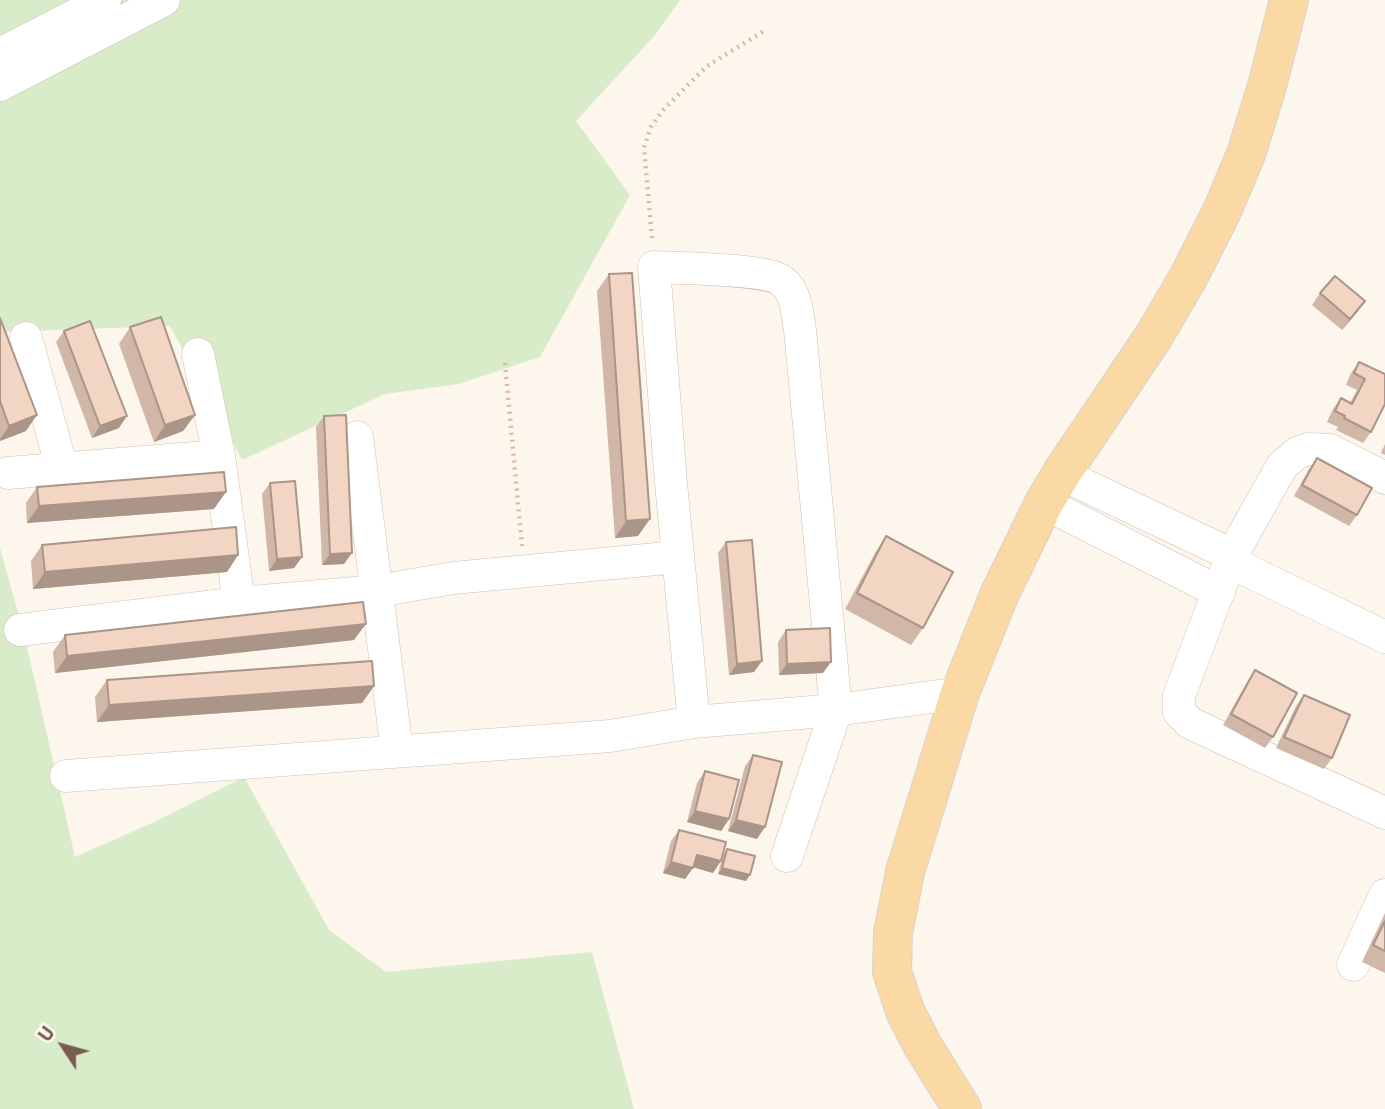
<!DOCTYPE html>
<html>
<head>
<meta charset="utf-8">
<style>
	body { margin:0 }
	#map { position:relative; width:1385px; height:1109px; overflow:hidden; background:#fdf6ec; font-family:"Exo 2",sans-serif }
	canvas { display:block }
	.north { position:absolute; left:28px; top:1011px; width:70px; height:70px; -webkit-text-stroke:5px #fffaf3; paint-order:stroke; rotate:306deg; font-size:19px; font-weight:700; line-height:28px; text-align:center; color:#7a5c4d }
	.north::after { content:''; display:block; margin:auto; width:24px; height:32px; background:#7a5c4d; clip-path:polygon(50% 0,100% 100%,50% 72%,0 100%) }
</style>
</head>
<body>
<div id="map">
<canvas width="1385" height="1109"></canvas>
<div class="north">U</div>
</div>
<script>
const c = document.querySelector('canvas').getContext('2d');
c.lineJoin = 'round';
function fillPath(path, color) {
  c.fillStyle = color;
  c.fill(path, 'evenodd');
}
function strokePath(path, color, width, dash) {
  c.strokeStyle = color;
  c.lineWidth = width;
  c.lineCap = dash ? 'butt' : 'round';
  c.setLineDash(dash || []);
  c.stroke(path);
}
const green = new Path2D(`
	M 0,0 L 680,0 L 656,34 L 576,121 L 630,195 L 540,357 L 459,384 L 385,394 L 242,460 L 170,326 L 0,332 Z
	M 0,548 L 24,634 L 75,857 L 150,824 L 244,777 L 329,930 L 386,972 L 592,952 L 634,1109 L 0,1109 Z`);
const path = new Path2D(`
	M 652,238 L 644,148 L 651,127 L 662,111 L 707,66 L 764,31
	M 505,363 L 522,546`);
const minor = new Path2D(`
	M 0,54 L 105,0
	M 0,85 L 164,0
	M 26,338 L 62,469
	M 198,354 L 219,456
	M 357,437 L 397,751
	M 8,473 L 219,456 L 239,603
	M 1061,474 L 1232,555
	M 1385,478 L 1330,450 L 1308,449 L 1297,453 L 1282,466 L 1232,555 L 1179,696 L 1179,712 L 1190,723 L 1385,813
	M 1044,503 L 1219,592
	M 1230,562 L 1385,637
	M 20,630 L 239,603 L 378,591 L 453,578 L 678,557
	M 694,722 L 671,483 L 654,267 C 677,268 769,269 782,281 C 797,293 797,313 800,330 L 836,710 L 787,856
	M 66,776 L 610,736 L 694,722 L 836,710 L 960,693
	M 1353,965 L 1385,895`);
const primary = new Path2D(`
	M 962,1109 L 923,1046 L 905,1011 L 892,971 L 893,933 L 905,872 L 960,693 L 1000,593 L 1044,503 L 1061,474 L 1154,336 L 1189,276 L 1222,211 L 1246,154 L 1267,86 L 1289,0`);
const wall = new Path2D(`
	M 609,274 L 638,536 L 615,538 L 597,291 Z
	M 1320,293 L 1357,312 L 1342,330 L 1312,305 Z
	M 0,318 L 26,431 L 0,441 Z
	M 130,327 L 195,415 L 183,431 L 154,442 L 119,344 Z
	M 64,331 L 119,428 L 92,438 L 56,342 Z
	M 1359,362 L 1385,374 L 1371,432 L 1363,443 L 1336,430 L 1338,427 L 1327,422 L 1333,409 L 1341,398 L 1350,403 L 1357,390 L 1346,385 L 1351,373 Z
	M 324,416 L 344,564 L 322,565 L 316,427 Z
	M 1385,444 L 1385,455 L 1381,453 Z
	M 1317,458 L 1357,515 L 1349,526 L 1294,496 L 1309,469 Z
	M 270,483 L 302,557 L 294,568 L 269,571 L 262,494 Z
	M 37,487 L 214,509 L 27,523 L 26,503 Z
	M 886,536 L 923,628 L 911,645 L 845,609 L 875,553 Z
	M 726,542 L 754,672 L 729,675 L 718,553 Z
	M 42,545 L 238,555 L 227,572 L 33,589 L 31,561 Z
	M 786,630 L 823,673 L 779,675 L 778,642 Z
	M 65,635 L 354,640 L 55,673 L 53,652 Z
	M 1255,670 L 1273,737 L 1265,748 L 1223,725 L 1247,682 Z
	M 107,680 L 374,686 L 362,703 L 97,722 L 95,697 Z
	M 1304,695 L 1332,758 L 1324,769 L 1276,748 L 1296,706 Z
	M 753,755 L 757,839 L 728,831 L 745,766 Z
	M 705,771 L 729,819 L 721,831 L 687,822 L 697,783 Z
	M 679,830 L 713,873 L 693,867 L 685,879 L 663,873 L 671,841 Z
	M 727,849 L 746,881 L 718,874 L 723,855 Z
	M 1385,913 L 1385,973 L 1362,962 Z`);
const shadedWall = new Path2D(`
	M 1365,301 L 1357,312 L 1342,330 L 1350,319 Z
	M 37,415 L 26,431 L 0,441 L 0,439 L 9,426 Z
	M 195,415 L 183,431 L 154,442 L 165,425 Z
	M 127,416 L 119,428 L 92,438 L 100,426 Z
	M 226,492 L 214,509 L 27,523 L 39,506 Z
	M 650,519 L 638,536 L 615,538 L 626,521 Z
	M 352,553 L 344,564 L 322,565 L 330,554 Z
	M 238,555 L 227,572 L 33,589 L 45,572 Z
	M 302,557 L 294,568 L 269,571 L 277,559 Z
	M 366,624 L 354,640 L 55,673 L 67,656 Z
	M 762,661 L 754,672 L 729,675 L 737,664 Z
	M 831,662 L 823,673 L 779,675 L 787,664 Z
	M 374,686 L 362,703 L 97,722 L 109,705 Z
	M 695,811 L 729,819 L 721,831 L 687,822 Z
	M 736,820 L 765,827 L 757,839 L 728,831 Z
	M 697,855 L 721,861 L 713,873 L 689,866 Z
	M 671,862 L 693,868 L 685,879 L 663,873 Z
	M 722,868 L 750,875 L 746,881 L 718,874 Z`);
const building = new Path2D(`
	M 632,273 L 650,519 L 626,521 L 609,274 Z
	M 1335,276 L 1365,301 L 1350,319 L 1320,293 Z
	M 161,317 L 195,415 L 165,425 L 130,327 Z
	M 0,318 L 37,415 L 9,426 L 0,401 Z
	M 90,321 L 127,416 L 100,426 L 64,331 Z
	M 1359,362 L 1385,374 L 1385,404 L 1371,432 L 1344,418 L 1345,416 L 1335,411 L 1341,398 L 1352,404 L 1365,379 L 1354,373 Z
	M 346,415 L 352,553 L 330,554 L 324,416 Z
	M 1317,458 L 1372,488 L 1357,515 L 1302,485 Z
	M 224,472 L 226,492 L 39,506 L 37,487 Z
	M 295,481 L 302,557 L 277,559 L 270,483 Z
	M 236,527 L 238,555 L 45,572 L 42,545 Z
	M 886,536 L 953,572 L 923,628 L 857,593 Z
	M 752,540 L 762,661 L 737,664 L 726,542 Z
	M 363,602 L 366,624 L 67,656 L 65,635 Z
	M 830,628 L 831,662 L 787,664 L 786,630 Z
	M 372,661 L 374,686 L 109,705 L 107,680 Z
	M 1255,670 L 1297,693 L 1273,737 L 1231,714 Z
	M 1304,695 L 1350,715 L 1332,758 L 1284,737 Z
	M 753,755 L 782,762 L 765,827 L 736,820 Z
	M 705,771 L 739,780 L 729,819 L 695,811 Z
	M 679,830 L 726,842 L 721,861 L 697,855 L 693,868 L 671,862 Z
	M 727,849 L 755,856 L 750,875 L 722,868 Z
	M 1385,921 L 1385,951 L 1373,945 Z`);
fillPath(green, '#d8ecc9');
strokePath(minor, '#d1beb0', 33);
strokePath(primary, '#dad1cd', 40);
strokePath(path, '#d9b8a5', 4.5, [2, 5]);
strokePath(minor, '#fff', 32);
strokePath(primary, '#fbd9a5', 38);
fillPath(wall, '#d1b7a8');
fillPath(shadedWall, '#aa9588');
fillPath(building, '#f3d5c3');
strokePath(building, '#aa9588', 2);
</script>
</body>
</html>
